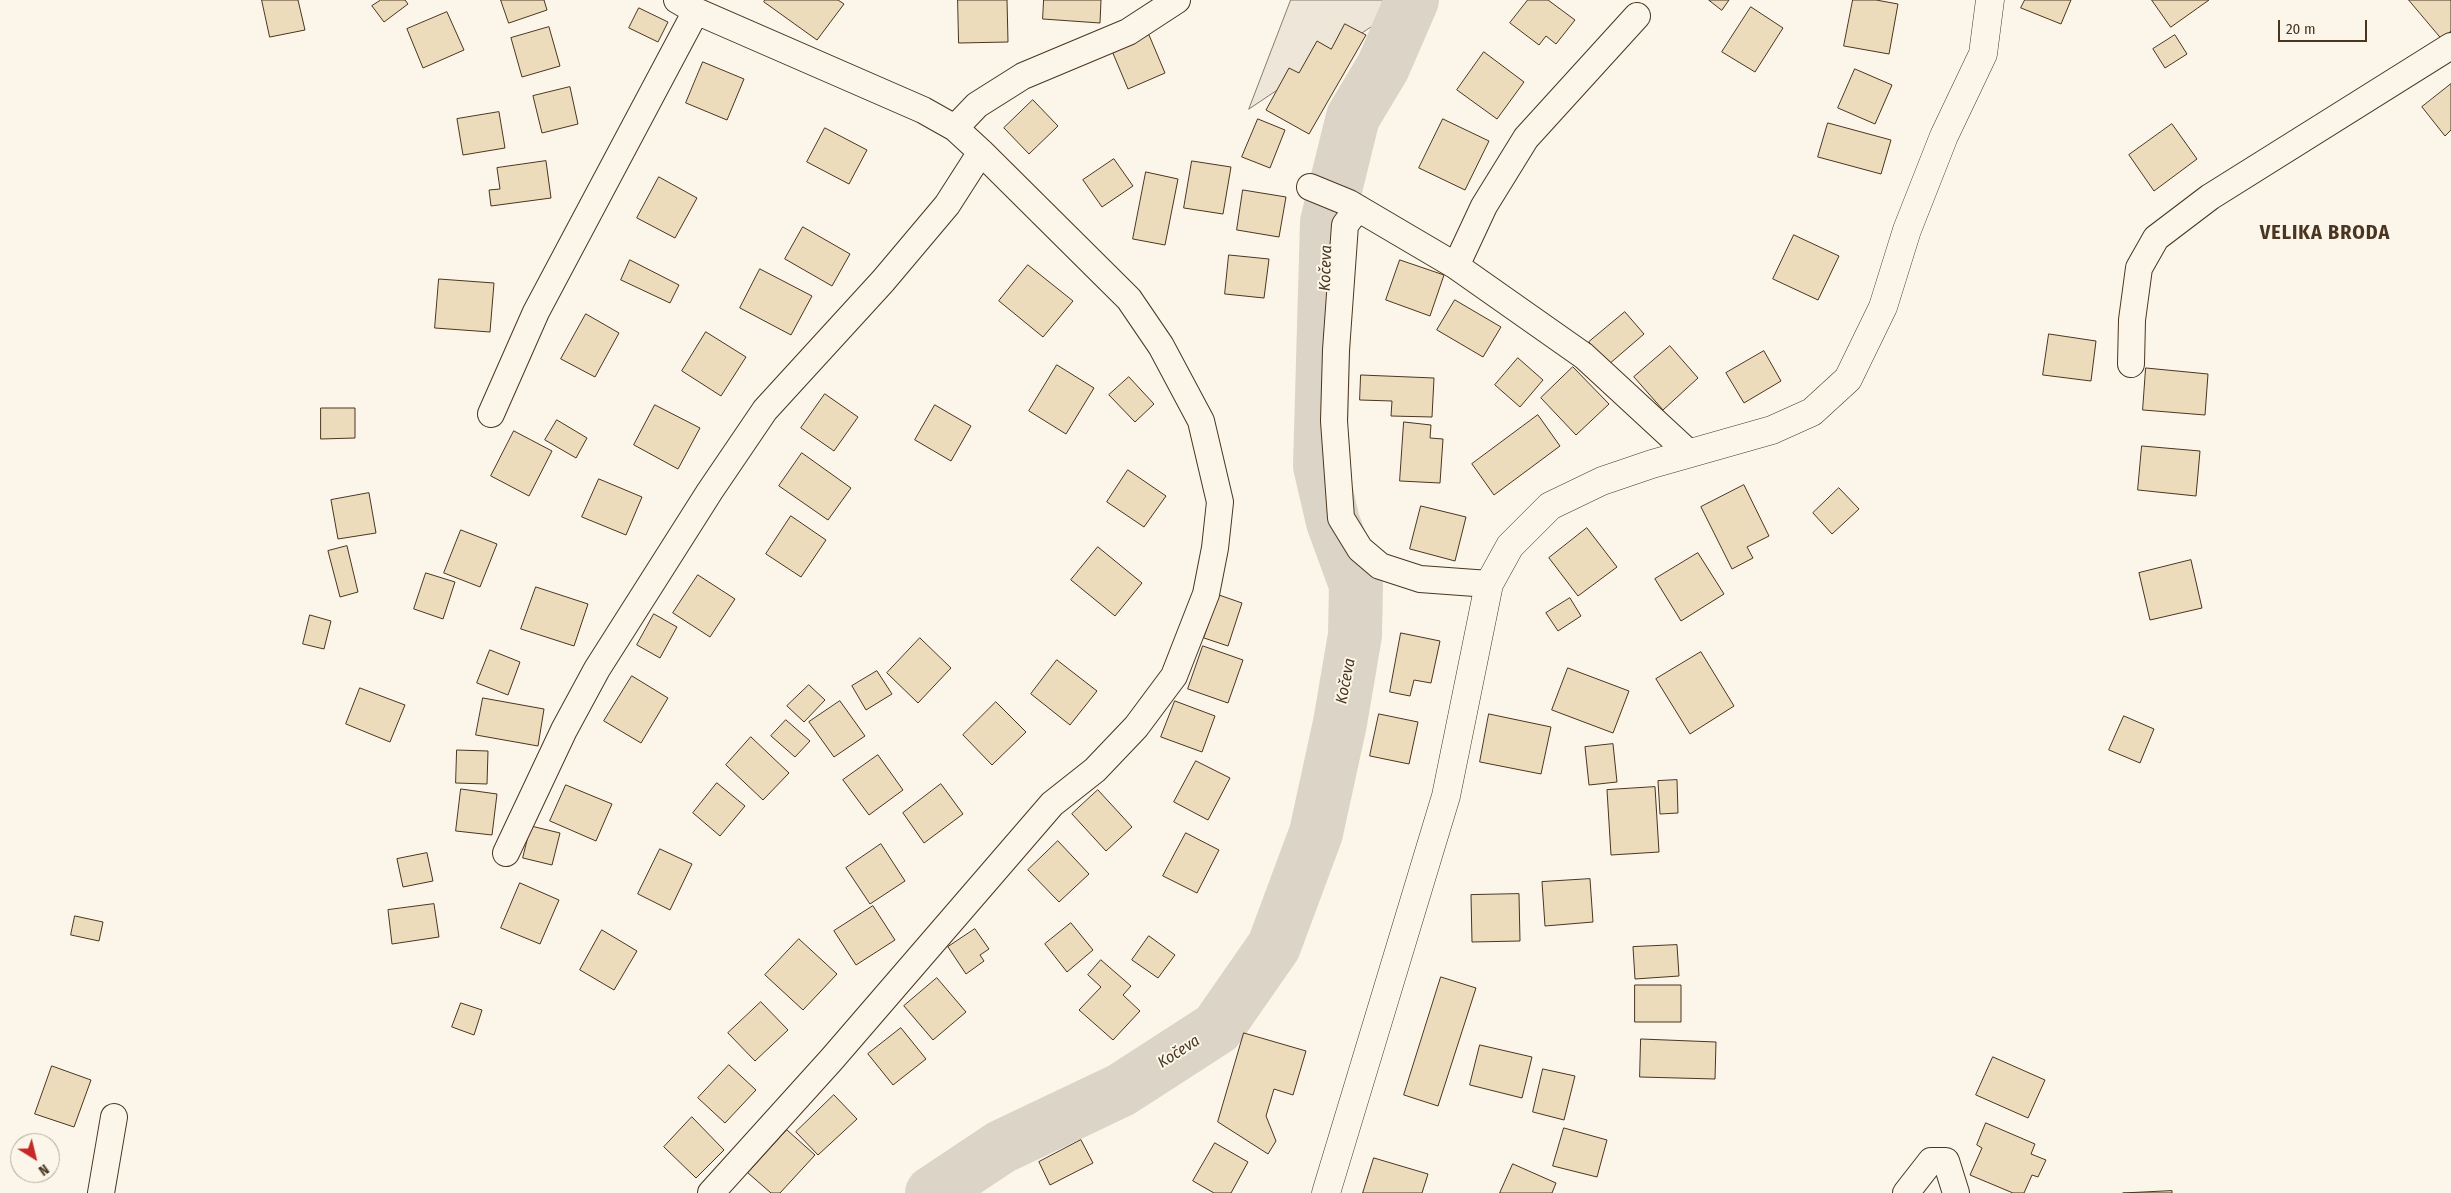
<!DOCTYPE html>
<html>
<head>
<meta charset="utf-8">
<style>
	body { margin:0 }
	#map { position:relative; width:2451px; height:1193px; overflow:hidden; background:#fbf6e9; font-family:"Fira Sans Condensed",sans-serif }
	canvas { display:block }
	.north { position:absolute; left:10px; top:1133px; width:50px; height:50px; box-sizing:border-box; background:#fbf6e9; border:1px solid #b4a999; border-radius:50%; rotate:144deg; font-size:14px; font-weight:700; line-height:20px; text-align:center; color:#4a3520 }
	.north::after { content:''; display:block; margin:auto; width:18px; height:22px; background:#c62828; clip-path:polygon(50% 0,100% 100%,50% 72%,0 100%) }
	.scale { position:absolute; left:2278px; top:20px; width:89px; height:22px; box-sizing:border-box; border:2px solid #4a3520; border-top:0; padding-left:6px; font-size:15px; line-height:18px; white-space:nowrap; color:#4a3520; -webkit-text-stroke:4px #fbf6e9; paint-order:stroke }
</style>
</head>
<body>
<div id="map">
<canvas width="2451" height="1193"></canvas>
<div class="north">N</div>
<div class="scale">20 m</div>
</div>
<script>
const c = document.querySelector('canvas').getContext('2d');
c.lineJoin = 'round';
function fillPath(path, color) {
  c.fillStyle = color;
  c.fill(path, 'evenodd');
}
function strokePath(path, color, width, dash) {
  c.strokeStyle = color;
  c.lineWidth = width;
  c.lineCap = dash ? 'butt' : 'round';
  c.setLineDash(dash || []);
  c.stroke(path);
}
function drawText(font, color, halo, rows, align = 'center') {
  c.font = font + ' "Fira Sans Condensed",sans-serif';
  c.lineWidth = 4;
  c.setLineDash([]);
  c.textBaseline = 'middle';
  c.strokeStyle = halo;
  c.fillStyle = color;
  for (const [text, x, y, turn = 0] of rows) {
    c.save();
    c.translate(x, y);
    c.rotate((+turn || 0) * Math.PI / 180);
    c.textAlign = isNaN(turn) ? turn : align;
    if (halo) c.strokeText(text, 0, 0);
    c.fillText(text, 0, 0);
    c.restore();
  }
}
const green = new Path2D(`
	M 1291,0 L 1411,0 L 1249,109 Z`);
const river = new Path2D(`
	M 932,1193 L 1001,1147 L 1121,1090 L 1217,1028 L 1274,946 L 1316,833 L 1340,723 L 1355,635 L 1356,585 L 1333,522 L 1320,466 L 1327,222 L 1353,117 L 1383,67 L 1412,0`);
const building = new Path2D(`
	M 262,0 L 298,0 L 305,30 L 270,37 Z
	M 381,0 L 405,0 L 408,4 L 384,22 L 372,6 Z
	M 501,0 L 544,0 L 547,10 L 509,23 Z
	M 765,0 L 838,0 L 844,4 L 817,40 L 764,2 Z
	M 958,0 L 1007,0 L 1008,42 L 959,43 Z
	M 1044,0 L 1101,0 L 1100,23 L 1043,19 Z
	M 1528,0 L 1548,0 L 1575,20 L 1556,44 L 1546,36 L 1539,45 L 1510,23 Z
	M 1709,0 L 1729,0 L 1722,10 Z
	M 1853,0 L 1876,0 L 1898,4 L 1889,54 L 1844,46 Z
	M 2025,0 L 2071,0 L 2061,24 L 2021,8 Z
	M 2152,0 L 2209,0 L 2171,27 Z
	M 2409,0 L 2451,0 L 2451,31 L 2442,39 Z
	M 1751,7 L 1783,28 L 1755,72 L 1722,52 Z
	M 639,8 L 668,22 L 658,42 L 629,28 Z
	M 447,12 L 464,50 L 423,68 L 407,29 Z
	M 1345,24 L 1366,35 L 1309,134 L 1266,110 L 1289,68 L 1299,73 L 1317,41 L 1331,49 Z
	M 549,27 L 560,66 L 522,77 L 511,38 Z
	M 1149,35 L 1165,73 L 1128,89 L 1112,51 Z
	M 2175,35 L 2187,54 L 2165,68 L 2153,49 Z
	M 1484,52 L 1524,82 L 1497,119 L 1457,90 Z
	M 703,62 L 744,79 L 727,120 L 686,103 Z
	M 1855,69 L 1892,85 L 1875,124 L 1838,108 Z
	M 2451,84 L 2451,130 L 2445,136 L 2422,107 Z
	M 570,87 L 578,124 L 542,133 L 533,96 Z
	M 1033,100 L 1058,126 L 1029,154 L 1004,128 Z
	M 499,112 L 505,148 L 463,155 L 457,119 Z
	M 1258,119 L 1285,130 L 1270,168 L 1242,157 Z
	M 1443,119 L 1489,141 L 1465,190 L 1419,168 Z
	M 1828,123 L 1891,140 L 1881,174 L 1818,157 Z
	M 2172,124 L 2197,159 L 2154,191 L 2129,155 Z
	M 825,128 L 867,150 L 849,184 L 807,162 Z
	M 1114,159 L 1133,186 L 1102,207 L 1083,180 Z
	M 546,161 L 551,198 L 491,206 L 489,190 L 500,189 L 497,168 Z
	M 1192,161 L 1231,167 L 1223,214 L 1184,208 Z
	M 1146,172 L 1178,179 L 1165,245 L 1133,239 Z
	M 659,177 L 697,198 L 675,238 L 637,218 Z
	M 1243,190 L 1286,197 L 1279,237 L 1237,230 Z
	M 803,227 L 850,254 L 832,286 L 785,259 Z
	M 1794,235 L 1839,256 L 1818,300 L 1773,279 Z
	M 1229,255 L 1269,259 L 1264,298 L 1225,294 Z
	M 630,260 L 679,285 L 670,303 L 621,280 Z
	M 1400,260 L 1444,275 L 1430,316 L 1386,300 Z
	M 1028,265 L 1073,301 L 1043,337 L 999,301 Z
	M 760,269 L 812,296 L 791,335 L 740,308 Z
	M 439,279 L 494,283 L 490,332 L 435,328 Z
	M 1455,300 L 1501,327 L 1483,357 L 1437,330 Z
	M 1625,312 L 1644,334 L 1608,365 L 1589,342 Z
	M 586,314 L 619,333 L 595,377 L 561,359 Z
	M 706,332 L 746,357 L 721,396 L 682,371 Z
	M 2049,334 L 2096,341 L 2091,381 L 2043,375 Z
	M 1670,346 L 1698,378 L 1663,410 L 1634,377 Z
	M 1764,351 L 1781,381 L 1744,403 L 1726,373 Z
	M 1518,358 L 1543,380 L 1520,407 L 1495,385 Z
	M 1057,365 L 1094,388 L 1066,434 L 1029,411 Z
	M 1573,367 L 1609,404 L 1576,435 L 1541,398 Z
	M 2146,368 L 2208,374 L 2205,415 L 2143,410 Z
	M 1361,375 L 1434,378 L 1432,417 L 1391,416 L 1392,401 L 1360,400 Z
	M 1129,377 L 1154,404 L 1135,422 L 1109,395 Z
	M 825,394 L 858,417 L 834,451 L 801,428 Z
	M 655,405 L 700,428 L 678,469 L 634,445 Z
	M 935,405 L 971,426 L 951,461 L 915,440 Z
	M 321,408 L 355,408 L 355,438 L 321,439 Z
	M 1538,415 L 1560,446 L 1494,495 L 1472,464 Z
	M 557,420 L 587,438 L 576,458 L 545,440 Z
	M 1404,422 L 1431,425 L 1430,438 L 1443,439 L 1440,483 L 1400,481 Z
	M 514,431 L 552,451 L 529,496 L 491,476 Z
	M 2142,446 L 2200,451 L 2196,496 L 2138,490 Z
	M 802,453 L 851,488 L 828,520 L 779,486 Z
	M 1128,470 L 1166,496 L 1144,527 L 1107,502 Z
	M 599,479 L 642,497 L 626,535 L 582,517 Z
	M 1744,485 L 1769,536 L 1747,547 L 1753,558 L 1732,569 L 1701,507 Z
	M 1839,488 L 1859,509 L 1832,534 L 1813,513 Z
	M 369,493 L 376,533 L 338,539 L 331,500 Z
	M 1421,506 L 1466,517 L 1455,561 L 1410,549 Z
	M 791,516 L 826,540 L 801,577 L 766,554 Z
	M 1587,528 L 1617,567 L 1578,596 L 1549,558 Z
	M 461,530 L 497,544 L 480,587 L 444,573 Z
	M 347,546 L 358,592 L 340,597 L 328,551 Z
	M 1098,547 L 1142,583 L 1115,616 L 1071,580 Z
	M 1698,553 L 1724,594 L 1681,621 L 1655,579 Z
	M 2191,560 L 2202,608 L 2150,620 L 2139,573 Z
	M 426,573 L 455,582 L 443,619 L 414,609 Z
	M 698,575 L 735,599 L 710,637 L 673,613 Z
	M 536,587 L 588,604 L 574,646 L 521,629 Z
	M 1219,595 L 1242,603 L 1228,646 L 1204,638 Z
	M 1570,598 L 1581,616 L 1558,631 L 1546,613 Z
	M 654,614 L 677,627 L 660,658 L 637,645 Z
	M 310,615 L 331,621 L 324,649 L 303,644 Z
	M 1401,633 L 1440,641 L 1431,683 L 1414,680 L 1410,696 L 1390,692 Z
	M 920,638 L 951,668 L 918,703 L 887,673 Z
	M 1203,646 L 1243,660 L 1228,703 L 1188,689 Z
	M 490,650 L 520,662 L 508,695 L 477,683 Z
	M 1701,652 L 1734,706 L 1690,734 L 1656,679 Z
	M 1057,660 L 1097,691 L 1070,725 L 1031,694 Z
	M 1568,668 L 1629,691 L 1613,733 L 1552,710 Z
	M 877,671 L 892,694 L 866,710 L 852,686 Z
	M 632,676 L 668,698 L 641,743 L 604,721 Z
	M 809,685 L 825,700 L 804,722 L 787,706 Z
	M 360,688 L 405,705 L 390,742 L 346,724 Z
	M 483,698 L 544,709 L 538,746 L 476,735 Z
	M 840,701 L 865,736 L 834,757 L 809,722 Z
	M 1175,701 L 1215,716 L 1202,752 L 1161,737 Z
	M 996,702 L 1026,732 L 992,765 L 963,735 Z
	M 1379,714 L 1418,722 L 1409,764 L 1370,756 Z
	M 1489,714 L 1551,727 L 1541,774 L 1480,762 Z
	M 2124,716 L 2154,729 L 2140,763 L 2109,750 Z
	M 786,720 L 810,741 L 795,757 L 771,736 Z
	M 751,737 L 789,773 L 763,800 L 726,765 Z
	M 1613,744 L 1617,782 L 1589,785 L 1585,747 Z
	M 457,750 L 488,751 L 487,784 L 456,783 Z
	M 878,755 L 903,790 L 869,815 L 843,780 Z
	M 1196,761 L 1230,778 L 1208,820 L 1174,802 Z
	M 1677,780 L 1678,813 L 1660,814 L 1658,781 Z
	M 717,783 L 745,806 L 720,836 L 693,813 Z
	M 941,784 L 963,814 L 924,843 L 903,813 Z
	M 566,785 L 612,804 L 596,841 L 550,821 Z
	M 1655,787 L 1659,852 L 1611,855 L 1607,790 Z
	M 461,789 L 497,794 L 492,835 L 456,831 Z
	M 1098,790 L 1132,827 L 1106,851 L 1072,814 Z
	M 531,826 L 560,833 L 552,865 L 523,858 Z
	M 1186,833 L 1219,850 L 1197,893 L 1163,876 Z
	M 1058,841 L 1089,874 L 1059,902 L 1028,870 Z
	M 881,844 L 905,881 L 870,904 L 846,868 Z
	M 660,849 L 692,864 L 670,910 L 638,894 Z
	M 427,853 L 433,881 L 403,887 L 397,859 Z
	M 1590,879 L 1593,922 L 1545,926 L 1542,882 Z
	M 520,883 L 559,900 L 540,944 L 501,928 Z
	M 1519,894 L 1520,941 L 1472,942 L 1471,895 Z
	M 434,904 L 439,937 L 392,944 L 388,910 Z
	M 873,906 L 895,940 L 856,965 L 834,931 Z
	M 75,916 L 103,922 L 99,941 L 71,935 Z
	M 1071,923 L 1093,950 L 1067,972 L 1045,944 Z
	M 975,929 L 989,949 L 980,955 L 984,961 L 966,974 L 948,947 Z
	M 602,930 L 637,951 L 614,990 L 580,970 Z
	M 1149,936 L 1175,955 L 1158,978 L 1132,960 Z
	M 799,939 L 837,974 L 803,1010 L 765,975 Z
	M 1677,945 L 1679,976 L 1635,979 L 1633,947 Z
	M 1101,960 L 1131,986 L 1123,995 L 1140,1011 L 1113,1040 L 1079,1010 L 1101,987 L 1088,975 Z
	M 1441,977 L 1476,988 L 1438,1106 L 1404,1095 Z
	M 937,978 L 966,1012 L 933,1040 L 904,1006 Z
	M 1635,985 L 1681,985 L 1681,1022 L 1635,1022 Z
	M 761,1002 L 788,1030 L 755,1061 L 728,1033 Z
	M 461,1003 L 482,1010 L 474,1035 L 452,1027 Z
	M 901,1028 L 926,1059 L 893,1085 L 868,1054 Z
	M 1244,1033 L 1306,1051 L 1293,1095 L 1274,1089 L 1266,1116 L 1276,1141 L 1268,1154 L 1218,1122 Z
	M 1641,1039 L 1716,1042 L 1715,1079 L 1640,1077 Z
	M 1480,1045 L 1532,1057 L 1522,1098 L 1470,1085 Z
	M 1993,1057 L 2045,1080 L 2028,1118 L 1976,1095 Z
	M 729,1065 L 756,1090 L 725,1123 L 698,1098 Z
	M 52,1066 L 91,1080 L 74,1127 L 35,1114 Z
	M 1543,1069 L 1575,1076 L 1564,1120 L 1533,1112 Z
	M 834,1095 L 857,1119 L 818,1155 L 796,1132 Z
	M 692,1117 L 724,1150 L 696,1178 L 664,1147 Z
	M 1986,1123 L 2035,1144 L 2031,1154 L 2046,1160 L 2038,1177 L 2032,1175 L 2024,1193 L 2013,1193 L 1970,1175 L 1982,1148 L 1977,1145 Z
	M 1564,1128 L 1607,1140 L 1597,1177 L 1553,1166 Z
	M 787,1130 L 815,1155 L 780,1193 L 771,1193 L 748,1173 Z
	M 1081,1140 L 1093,1163 L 1050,1185 L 1039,1162 Z
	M 1215,1143 L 1248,1162 L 1231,1193 L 1214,1193 L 1193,1181 Z
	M 1374,1158 L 1428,1174 L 1422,1193 L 1363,1193 Z
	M 1513,1164 L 1556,1183 L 1552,1193 L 1500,1193 Z
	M 2172,1191 L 2172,1193 L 2123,1193 Z`);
const minor = new Path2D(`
	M 677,0 L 696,11 L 923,110 L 955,128 L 981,152 L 1129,299 L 1161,346 L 1201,421 L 1220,502 L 1215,548 L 1206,594 L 1174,676 L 1136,727 L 1095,770 L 1052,804 L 832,1059 L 711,1193
	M 955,128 L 977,105 L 1023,76 L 1128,32 L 1177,0
	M 1310,187 L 1349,203 L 1456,266 L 1584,356 L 1689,453
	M 1358,208 L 1345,225 L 1336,350 L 1334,421 L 1341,518 L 1360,549 L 1380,566 L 1420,579 L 1489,584
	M 1456,266 L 1484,206 L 1526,138 L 1637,16
	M 2131,364 L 2132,320 L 2139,268 L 2156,238 L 2210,197 L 2451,46
	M 491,414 L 536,312 L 696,11
	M 506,853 L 564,730 L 597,669 L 710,491 L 765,410 L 883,281 L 947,205 L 981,152
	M 101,1193 L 114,1117
	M 1906,1193 L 1931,1161 L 1946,1161 L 1956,1193`);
const secondary = new Path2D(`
	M 1326,1193 L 1446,796 L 1489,584 L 1510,546 L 1550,506 L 1602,481 L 1652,464 L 1772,430 L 1812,412 L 1848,379 L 1883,307 L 1907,230 L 1944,136 L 1983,54 L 1990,0`);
const waterNames = [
	["Kočeva",1326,268,-88],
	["Kočeva",1346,681,-79],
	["Kočeva",1179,1052,-33]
];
const districtNames = [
	["VELIKA BRODA",2325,233]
];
fillPath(green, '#ede6d9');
strokePath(green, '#887966', 1);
strokePath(river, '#dcd4c6', 54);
fillPath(building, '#ecdcbc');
strokePath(building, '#4a3520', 1);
strokePath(minor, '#4a3520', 28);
strokePath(secondary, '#4a3520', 29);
strokePath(minor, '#fbf6e9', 26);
strokePath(secondary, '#fbf6e9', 28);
drawText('italic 16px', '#4a3520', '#fbf6e9', waterNames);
c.letterSpacing = '1px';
drawText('bold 20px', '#4a3520', '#fbf6e9', districtNames);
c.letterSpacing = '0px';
</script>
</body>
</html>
